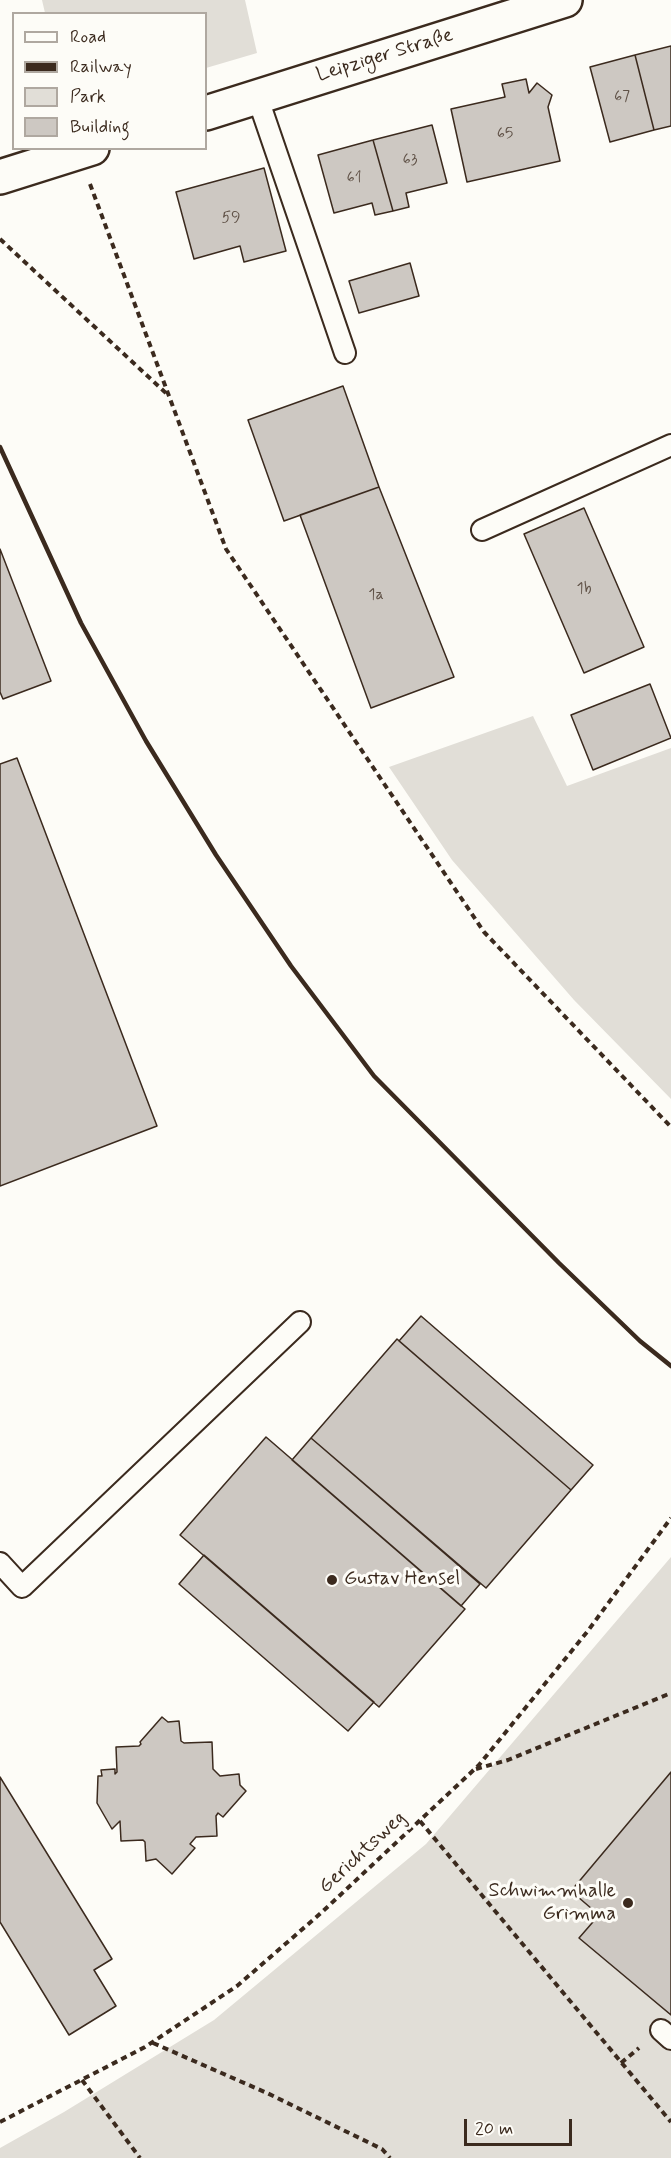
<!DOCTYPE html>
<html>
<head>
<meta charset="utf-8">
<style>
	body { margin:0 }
	#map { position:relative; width:671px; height:2158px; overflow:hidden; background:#fdfcf7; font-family:Mynerve,sans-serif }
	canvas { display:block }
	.legend { position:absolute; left:12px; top:12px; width:195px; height:138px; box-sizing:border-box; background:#fdfcf7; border:2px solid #afa8a0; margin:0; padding:8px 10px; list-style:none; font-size:18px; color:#3b2a1e }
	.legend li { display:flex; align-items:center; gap:12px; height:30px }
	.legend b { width:30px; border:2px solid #afa8a0 }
	.scale { position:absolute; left:464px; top:2119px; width:108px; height:27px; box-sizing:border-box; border:3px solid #3b2a1e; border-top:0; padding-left:8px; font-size:18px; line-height:21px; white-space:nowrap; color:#3b2a1e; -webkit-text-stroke:4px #fdfcf7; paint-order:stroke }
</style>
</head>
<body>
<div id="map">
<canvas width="671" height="2158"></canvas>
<ul class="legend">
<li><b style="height:8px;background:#fdfcf7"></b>Road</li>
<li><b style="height:8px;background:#3b2a1e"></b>Railway</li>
<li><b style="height:16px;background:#e1ded7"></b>Park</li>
<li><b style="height:16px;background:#cdc8c2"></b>Building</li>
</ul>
<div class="scale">20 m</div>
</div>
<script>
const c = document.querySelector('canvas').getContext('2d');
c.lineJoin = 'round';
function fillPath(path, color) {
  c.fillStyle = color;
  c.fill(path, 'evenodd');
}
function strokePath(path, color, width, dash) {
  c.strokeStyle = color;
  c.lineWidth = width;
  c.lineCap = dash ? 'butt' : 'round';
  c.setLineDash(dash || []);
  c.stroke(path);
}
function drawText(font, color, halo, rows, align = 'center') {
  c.font = font + ' Mynerve,sans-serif';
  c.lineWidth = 6;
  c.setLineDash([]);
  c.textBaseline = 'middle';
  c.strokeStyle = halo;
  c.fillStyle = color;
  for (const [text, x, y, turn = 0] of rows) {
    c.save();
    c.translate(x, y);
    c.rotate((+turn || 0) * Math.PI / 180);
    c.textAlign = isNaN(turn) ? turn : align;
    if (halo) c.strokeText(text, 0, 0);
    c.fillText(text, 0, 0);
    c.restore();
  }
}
const green = new Path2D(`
	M 42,0 L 245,0 L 257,53 L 206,68 L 206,14 L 45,13 Z
	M 533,716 L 567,786 L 671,748 L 671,1099 L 574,1000 L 452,860 L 389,767 Z
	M 671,1557 L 671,2158 L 0,2158 L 0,2148 L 64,2112 L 214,2020 L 426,1844 Z`);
const building = new Path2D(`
	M 671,46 L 671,126 L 654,130 L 635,55 Z
	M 635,55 L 654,130 L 610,142 L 590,67 Z
	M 526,79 L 529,93 L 537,83 L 552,95 L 548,107 L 560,161 L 467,182 L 451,109 L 505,97 L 502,84 Z
	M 432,125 L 447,183 L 406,193 L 409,207 L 393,211 L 373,140 Z
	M 373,140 L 393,211 L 375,215 L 372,203 L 334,213 L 318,155 Z
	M 264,168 L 286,251 L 244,262 L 240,246 L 194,259 L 176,192 Z
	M 410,263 L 419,296 L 359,313 L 349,281 Z
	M 343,386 L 379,487 L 284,521 L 248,420 Z
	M 379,487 L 454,677 L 371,708 L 300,515 Z
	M 584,508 L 644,647 L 584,673 L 524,534 Z
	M 0,549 L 51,681 L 3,699 L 0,692 Z
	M 650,684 L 671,738 L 593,770 L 571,715 Z
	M 17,758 L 157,1126 L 0,1186 L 0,764 Z
	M 421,1316 L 593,1465 L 571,1490 L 399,1341 Z
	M 397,1339 L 571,1490 L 486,1588 L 311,1438 Z
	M 266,1437 L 465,1609 L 379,1707 L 180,1535 Z
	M 311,1438 L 480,1584 L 461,1606 L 292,1460 Z
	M 204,1555 L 374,1702 L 348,1731 L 179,1584 Z
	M 162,1717 L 168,1722 L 179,1721 L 181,1741 L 184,1743 L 212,1742 L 213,1769 L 220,1776 L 239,1774 L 240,1785 L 246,1791 L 223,1817 L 218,1813 L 216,1816 L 217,1836 L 196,1837 L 190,1844 L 195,1848 L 172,1874 L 156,1859 L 146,1861 L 145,1842 L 143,1840 L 121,1841 L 120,1821 L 112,1829 L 97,1803 L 98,1776 L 102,1776 L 101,1770 L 115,1769 L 115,1774 L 117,1772 L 116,1747 L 139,1746 L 141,1744 L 140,1742 Z
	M 671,1772 L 671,2015 L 579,1938 L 599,1915 L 571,1891 Z
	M 0,1777 L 112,1959 L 94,1970 L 116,2006 L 69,2035 L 0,1922 Z`);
const path = new Path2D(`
	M 90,184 L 226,549 L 484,932 L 671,1127
	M 0,239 L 168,395
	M 476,1769 L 508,1760 L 671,1693
	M 420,1821 L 671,2122
	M 153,2043 L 267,2093 L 382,2149 L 390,2158
	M 621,2063 L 639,2048
	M 82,2080 L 140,2158
	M 0,2122 L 145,2047 L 237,1986 L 321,1913 L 479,1765 L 587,1632 L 671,1518`);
const service = new Path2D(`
	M 257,96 L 345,353
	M 482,530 L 671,445
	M 0,1563 L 22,1587 L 300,1322
	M 661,2030 L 671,2039`);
const secondary = new Path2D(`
	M 206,113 L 565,0
	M 0,177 L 92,148`);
const rail = new Path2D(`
	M 0,447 L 81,623 L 146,741 L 216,855 L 291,966 L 374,1076 L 559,1263 L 640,1341 L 671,1366`);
const markers = [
	[332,1580,6,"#3b2a1e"],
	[628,1903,6,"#3b2a1e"]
];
const numberNames = [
	["67",622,98],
	["65",505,135],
	["63",410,161],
	["61",354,179],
	["59",231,219],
	["1b",584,590],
	["1a",376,596]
];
const streetNames = [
	["Leipziger Straße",385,56,-17],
	["Gerichtsweg",363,1853,-43]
];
const poiNames = [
	["Gustav Hensel",344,1580],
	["Schwimmhalle",616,1892,"right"],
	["Grimma",616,1915,"right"]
];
fillPath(green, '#e1ded7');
fillPath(building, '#cdc8c2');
strokePath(building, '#3b2a1e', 1.5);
strokePath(service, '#3b2a1e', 24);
strokePath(secondary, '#3b2a1e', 38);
strokePath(path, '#3b2a1e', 4, [6, 4.5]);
strokePath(service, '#fdfcf7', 20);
strokePath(secondary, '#fdfcf7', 33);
strokePath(rail, '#3b2a1e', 4.5);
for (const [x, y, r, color] of markers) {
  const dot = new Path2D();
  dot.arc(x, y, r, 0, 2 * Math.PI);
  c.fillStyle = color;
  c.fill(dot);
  strokePath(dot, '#fdfcf7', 2);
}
drawText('16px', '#605247', null, numberNames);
drawText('20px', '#3b2a1e', '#fdfcf7', streetNames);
drawText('20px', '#3b2a1e', '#fdfcf7', poiNames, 'left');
</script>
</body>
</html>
